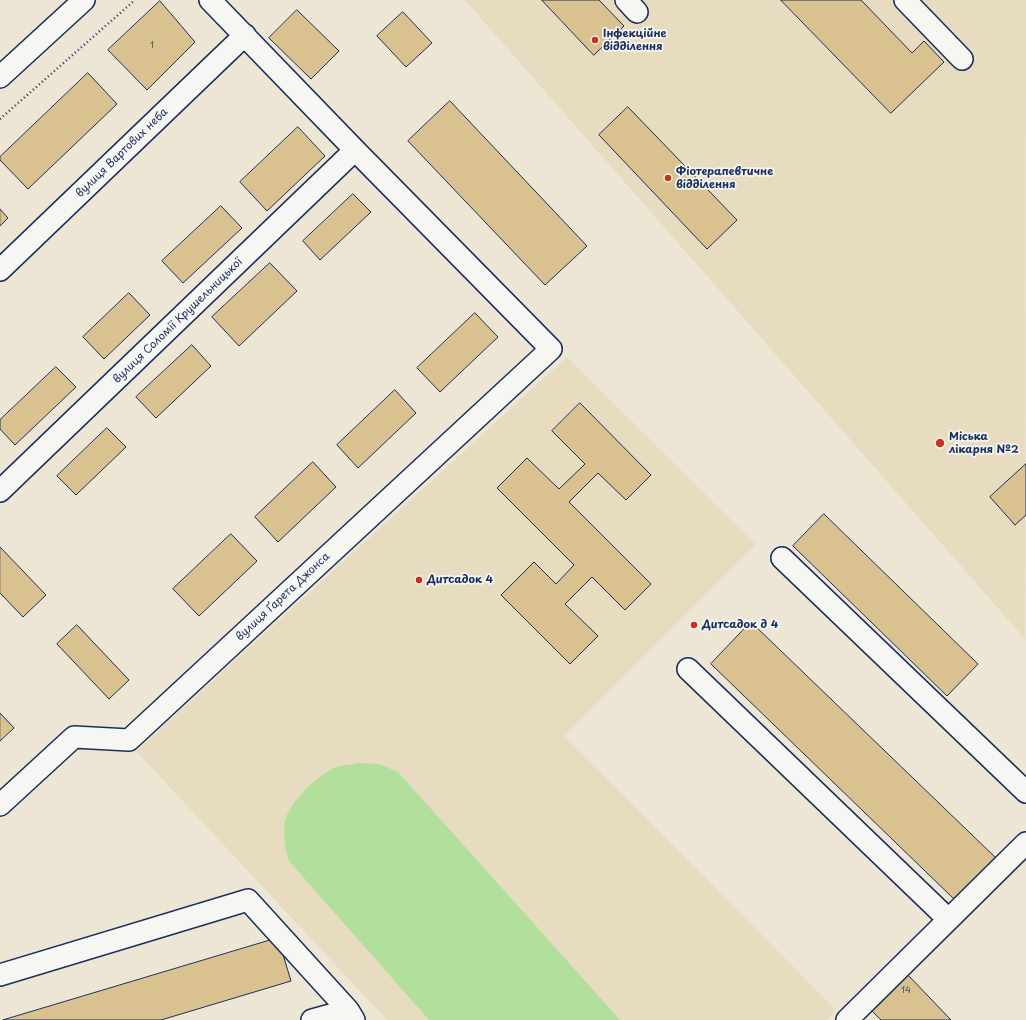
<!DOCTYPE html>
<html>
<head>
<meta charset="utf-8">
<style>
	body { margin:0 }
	canvas { display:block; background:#ede6d5 }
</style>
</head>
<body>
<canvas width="1026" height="1020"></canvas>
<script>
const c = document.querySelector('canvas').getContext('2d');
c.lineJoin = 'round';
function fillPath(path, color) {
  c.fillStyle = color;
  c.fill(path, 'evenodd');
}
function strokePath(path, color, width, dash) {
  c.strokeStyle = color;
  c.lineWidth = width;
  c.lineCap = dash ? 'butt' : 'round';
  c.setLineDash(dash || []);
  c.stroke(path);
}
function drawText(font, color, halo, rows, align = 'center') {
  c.font = font + ' "Playpen Sans",sans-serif';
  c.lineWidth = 3.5;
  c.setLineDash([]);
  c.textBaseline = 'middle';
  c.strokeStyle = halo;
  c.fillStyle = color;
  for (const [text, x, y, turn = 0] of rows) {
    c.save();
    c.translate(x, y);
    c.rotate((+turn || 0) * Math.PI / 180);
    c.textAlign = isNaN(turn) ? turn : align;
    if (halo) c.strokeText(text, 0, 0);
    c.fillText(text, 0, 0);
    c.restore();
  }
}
const built = new Path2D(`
	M 465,0 L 542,0 L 594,54 L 624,26 L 599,0 L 781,0 L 891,113 L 944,62 L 924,41 L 912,53 L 861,0 L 1026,0 L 1025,639 ZM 628,107 L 736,220 L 707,248 L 599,135 Z
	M 567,357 L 756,545 L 565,736 L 836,1010 L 827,1020 L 387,1020 L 136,751 ZM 580,404 L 651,475 L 626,500 L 598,473 L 569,502 L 650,584 L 625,610 L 592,577 L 565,604 L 598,637 L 570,664 L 501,595 L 534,562 L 556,584 L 574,565 L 497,488 L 527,458 L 559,489 L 585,464 L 552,431 Z`);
const green = new Path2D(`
	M 358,763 L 379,764 L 398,772 L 620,1020 L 429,1020 L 289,861 C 285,848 282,831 286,818 C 291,801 320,773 336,767 C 343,765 351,765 358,763 Z`);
const building = new Path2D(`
	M 542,0 L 599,0 L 624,26 L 594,55 Z
	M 781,0 L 861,0 L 912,53 L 924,41 L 944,62 L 891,113 Z
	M 160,1 L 195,42 L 147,90 L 108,50 Z
	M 297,10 L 339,51 L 311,79 L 269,38 Z
	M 403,12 L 432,43 L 406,67 L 377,36 Z
	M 88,73 L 117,104 L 28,189 L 0,160 L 0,157 Z
	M 450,101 L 587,246 L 545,285 L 408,141 Z
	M 628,107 L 737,220 L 707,249 L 599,135 Z
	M 298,127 L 325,156 L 267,211 L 240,182 Z
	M 353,194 L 371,212 L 320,260 L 303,241 Z
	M 221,206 L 242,228 L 183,283 L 162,261 Z
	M 0,209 L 8,218 L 0,226 Z
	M 270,263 L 297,291 L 239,346 L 212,317 Z
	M 129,293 L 150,315 L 104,359 L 83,337 Z
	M 475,313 L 498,337 L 440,392 L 417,368 Z
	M 192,345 L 211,366 L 156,418 L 136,397 Z
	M 56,367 L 76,387 L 15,445 L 0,429 L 0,420 Z
	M 395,390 L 416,413 L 358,468 L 337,445 Z
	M 580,403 L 651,475 L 626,500 L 598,473 L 569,502 L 651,584 L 625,610 L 592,577 L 565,604 L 598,636 L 570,664 L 501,595 L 534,562 L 556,584 L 574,565 L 497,488 L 527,458 L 559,489 L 585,464 L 552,431 Z
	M 107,428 L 126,447 L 76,495 L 57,476 Z
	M 313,462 L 336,487 L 278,542 L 255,517 Z
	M 1026,464 L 1026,515 L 1015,525 L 990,497 Z
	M 824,514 L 978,664 L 947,696 L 793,546 Z
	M 231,534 L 257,561 L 199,616 L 173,589 Z
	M 0,547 L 46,595 L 23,617 L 0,593 Z
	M 751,622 L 996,858 L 955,900 L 711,664 Z
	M 77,625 L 129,680 L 109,699 L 57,644 Z
	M 0,713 L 14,728 L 0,741 Z
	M 278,938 L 291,981 L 161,1020 L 3,1020 Z
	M 907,974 L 951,1020 L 881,1020 L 870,1009 Z`);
const path = new Path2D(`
	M 0,119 L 135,0`);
const minor = new Path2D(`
	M 626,0 L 637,12
	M 905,0 L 962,59
	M 0,77 L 84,0
	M 0,270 L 245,35
	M 0,491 L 355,150
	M 782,558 L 1026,792
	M 688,669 L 948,919
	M 0,805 L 74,737 L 129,740 L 551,349 L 355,150 L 210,0
	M 0,975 L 248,900 L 348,1010
	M 312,1020 L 348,1010 L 354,1020
	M 847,1020 L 1026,843`);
const markers = [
	[595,40,4,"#c8321e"],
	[668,178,4,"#c8321e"],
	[940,443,5,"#c8321e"],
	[419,580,4,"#c8321e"],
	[694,625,4,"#c8321e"]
];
const numberNames = [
	["1",152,46],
	["14",906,991]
];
const poiNames = [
	["Інфекційне",603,34],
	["відділення",603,47],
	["Фіотерапевтичне",676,172],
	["відділення",676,185],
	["Міська",949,437],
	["лікарня №2",949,450],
	["Дитсадок 4",427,580],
	["Дитсадок д 4",702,625]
];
const streetNames = [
	["вулиця Вартових неба",122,153,-44],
	["вулиця Соломії Крушельницької",178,321,-44],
	["вулиця Ґарета Джонса",283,597,-43]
];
fillPath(built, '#e7dbc0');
fillPath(green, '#b3df9c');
fillPath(building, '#d9c190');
strokePath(building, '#1b2f5e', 1);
strokePath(minor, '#1b2f5e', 24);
strokePath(path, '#1b2f5e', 2.5, [1, 3]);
strokePath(minor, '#f6f6f2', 21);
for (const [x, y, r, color] of markers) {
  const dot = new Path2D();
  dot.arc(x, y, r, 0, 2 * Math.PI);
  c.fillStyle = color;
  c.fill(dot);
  strokePath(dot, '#f6f6f2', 1.5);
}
drawText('9px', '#4a546a', null, numberNames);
drawText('bold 11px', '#1b2f5e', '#f6f6f2', poiNames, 'left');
drawText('11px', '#1b2f5e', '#f6f6f2', streetNames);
</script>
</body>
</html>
